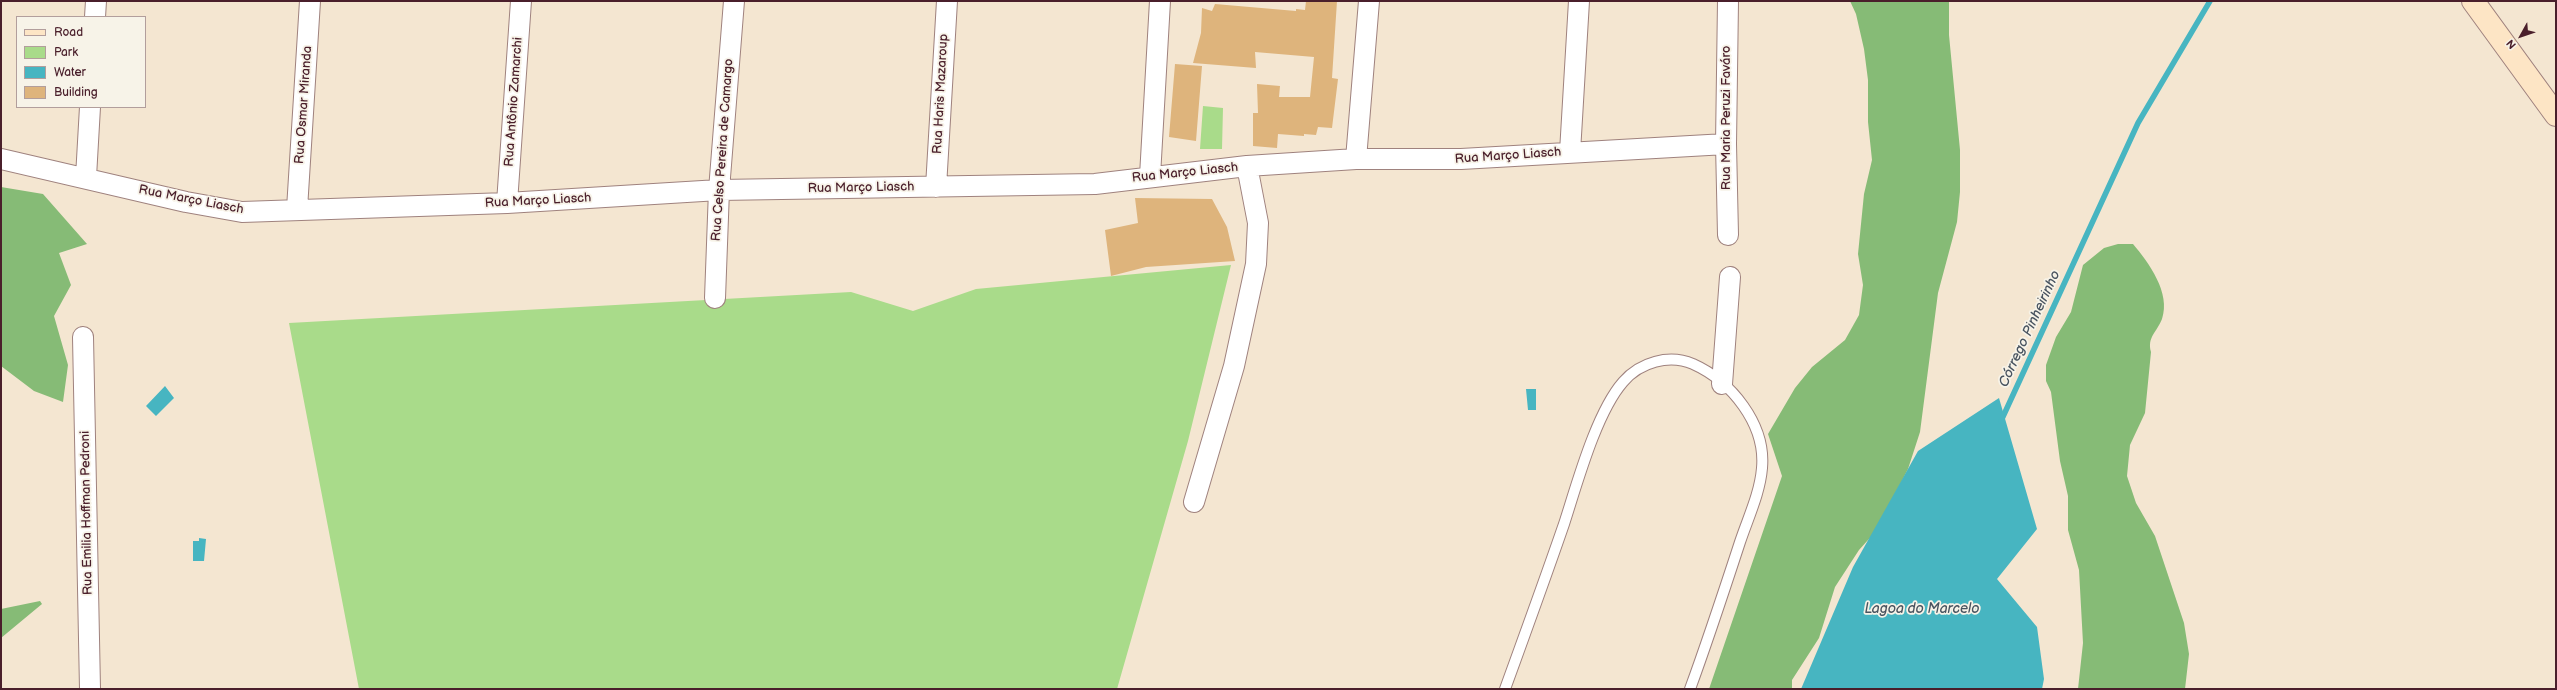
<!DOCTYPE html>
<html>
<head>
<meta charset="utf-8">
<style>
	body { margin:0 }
	#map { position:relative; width:2557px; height:690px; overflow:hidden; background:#f4e6d1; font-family:"Balsamiq Sans",sans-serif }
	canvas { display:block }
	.frame { position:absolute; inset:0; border:2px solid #4a1f2b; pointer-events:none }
	.legend { position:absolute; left:16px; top:16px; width:130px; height:92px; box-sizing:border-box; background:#f7f3e8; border:1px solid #b29e9c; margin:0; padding:5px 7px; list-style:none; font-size:12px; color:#4a1f2b }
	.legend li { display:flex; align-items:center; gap:8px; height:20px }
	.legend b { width:20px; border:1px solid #b29e9c }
	.north { position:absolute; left:2501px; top:16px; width:40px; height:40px; -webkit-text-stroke:3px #f7f3e8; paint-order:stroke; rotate:230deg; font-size:11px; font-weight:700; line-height:16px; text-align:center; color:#4a1f2b }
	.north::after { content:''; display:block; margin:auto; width:14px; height:18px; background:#4a1f2b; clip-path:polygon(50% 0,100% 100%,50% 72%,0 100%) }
</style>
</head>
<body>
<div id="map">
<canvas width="2557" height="690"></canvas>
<div class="frame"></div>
<ul class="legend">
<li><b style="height:5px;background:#fde5c5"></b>Road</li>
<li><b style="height:11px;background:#a9db8a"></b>Park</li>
<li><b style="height:11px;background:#47b5c1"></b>Water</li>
<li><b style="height:11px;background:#deb47c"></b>Building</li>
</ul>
<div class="north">N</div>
</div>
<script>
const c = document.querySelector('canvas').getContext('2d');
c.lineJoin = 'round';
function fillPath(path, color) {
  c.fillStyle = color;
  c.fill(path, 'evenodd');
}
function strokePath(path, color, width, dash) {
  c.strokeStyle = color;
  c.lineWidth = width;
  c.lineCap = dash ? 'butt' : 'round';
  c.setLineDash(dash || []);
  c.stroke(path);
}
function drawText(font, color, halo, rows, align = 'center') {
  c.font = font + ' "Balsamiq Sans",sans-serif';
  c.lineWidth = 3.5;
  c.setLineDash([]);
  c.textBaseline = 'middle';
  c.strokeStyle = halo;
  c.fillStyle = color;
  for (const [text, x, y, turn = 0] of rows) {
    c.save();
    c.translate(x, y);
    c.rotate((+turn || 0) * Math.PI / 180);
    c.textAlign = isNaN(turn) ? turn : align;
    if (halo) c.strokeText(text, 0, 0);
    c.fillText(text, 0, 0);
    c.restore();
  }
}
const green = new Path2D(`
	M 1203,106 L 1223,108 L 1222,149 L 1200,149 Z
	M 1231,265 L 1188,441 L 1117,689 L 359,689 L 289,323 L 851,292 L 913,311 L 976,289 Z`);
const forest = new Path2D(`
	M 1850,1 L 1949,1 L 1949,35 L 1960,150 L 1960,192 L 1957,222 L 1938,293 L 1920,432 L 1908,469 L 1877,530 L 1859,550 L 1835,587 L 1819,638 L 1792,680 L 1792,689 L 1709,689 L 1782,476 L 1768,434 L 1795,388 L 1812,367 L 1845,340 L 1859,315 L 1863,285 L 1858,254 L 1864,194 L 1872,160 L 1868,122 L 1868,80 L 1864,49 L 1856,14 Z
	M 1,187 L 43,194 L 87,244 L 59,253 L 71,285 L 54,316 L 68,365 L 63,402 L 34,391 L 1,366 Z
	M 2118,244 L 2133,244 C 2149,263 2171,293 2162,319 C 2157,332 2147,337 2151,352 L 2145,413 L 2130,445 L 2127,476 L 2136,503 L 2155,536 L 2184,623 L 2189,654 L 2185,689 L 2078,689 L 2083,643 L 2079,570 L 2068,530 L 2068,496 L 2060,461 L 2051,392 L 2046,381 L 2046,365 L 2056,337 L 2071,312 L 2083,265 L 2104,248 Z
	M 40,601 L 42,604 L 1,638 L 1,609 Z`);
const water = new Path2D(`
	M 165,386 L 174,398 L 156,416 L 146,406 Z
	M 1526,389 L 1536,389 L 1536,410 L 1528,410 Z
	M 1999,398 L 2037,529 L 1997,579 L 2037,627 L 2044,679 L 2042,689 L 1801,689 L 1853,567 L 1918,451 Z
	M 199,538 L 206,539 L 204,561 L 193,561 L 193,541 L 199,541 Z`);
const stream = new Path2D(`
	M 2001,421 L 2138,123 L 2210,1`);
const building = new Path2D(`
	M 1306,1 L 1337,1 L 1332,78 L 1338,79 L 1332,128 L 1318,127 L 1316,135 L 1304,134 L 1304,136 L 1278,134 L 1277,148 L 1253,146 L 1253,113 L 1258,113 L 1257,84 L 1280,86 L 1279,97 L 1310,97 L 1314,57 L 1255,52 L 1256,68 L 1193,63 L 1201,33 L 1202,8 L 1212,11 L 1215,4 L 1296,11 L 1296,9 L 1305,10 Z
	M 1175,64 L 1202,66 L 1196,141 L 1169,137 Z
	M 1135,198 L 1212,199 L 1227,227 L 1235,261 L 1146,267 L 1111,276 L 1105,230 L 1138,223 Z`);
const lane = new Path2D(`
	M 1505,689 C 1525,634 1545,579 1564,524 C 1577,484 1596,413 1623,382 C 1640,362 1669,354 1693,364 C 1731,381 1766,424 1762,468 C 1760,493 1748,518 1740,542 C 1724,591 1708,640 1690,689`);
const street = new Path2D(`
	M 1728,1 L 1726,144 L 1728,235
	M 95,17 L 96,1
	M 1570,152 L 1579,1
	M 1,159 L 186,202 L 242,212 L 507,203 L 719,190 L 1095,184 L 1247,166 L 1356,159 L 1461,159 L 1726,144
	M 1356,159 L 1369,1
	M 1150,176 L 1160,1
	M 86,177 L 90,107
	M 936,187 L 947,1
	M 507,203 L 521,1
	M 297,209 L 310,1
	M 715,298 L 719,190 L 734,1
	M 83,337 L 90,689
	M 1722,384 L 1730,277
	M 1194,502 L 1234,366 L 1256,264 L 1258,223 L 1247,166`);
const secondary = new Path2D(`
	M 2473,1 L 2556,115`);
const streetNames = [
	["Rua Haris Mazaroup",941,94,-87],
	["Rua Antônio Zamarchi",514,102,-86],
	["Rua Osmar Miranda",304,105,-86],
	["Rua Maria Peruzi Faváro",1727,118,-90],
	["Rua Celso Pereira de Camargo",723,150,-86],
	["Rua Março Liasch",1508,156,-4],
	["Rua Março Liasch",1185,173,-6],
	["Rua Março Liasch",861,188,-1],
	["Rua Março Liasch",191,200,11],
	["Rua Março Liasch",538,201,-3],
	["Rua Emilia Hoffman Pedroni",87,513,-91]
];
const waterNames = [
	["Córrego Pinheirinho",2030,329,-65],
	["Lagoa do Marcelo",1922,609]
];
fillPath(green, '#a9db8a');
fillPath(forest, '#86bb76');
fillPath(water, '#47b5c1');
strokePath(stream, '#47b5c1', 5.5);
fillPath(building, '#deb47c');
strokePath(lane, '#9f827e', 12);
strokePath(street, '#9f827e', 22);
strokePath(secondary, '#9f827e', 24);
strokePath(lane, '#fff', 10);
strokePath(street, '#fff', 20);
strokePath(secondary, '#fde5c5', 22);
drawText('13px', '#4a1f2b', '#f7f3e8', streetNames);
drawText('italic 14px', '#495460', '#f7f3e8', waterNames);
</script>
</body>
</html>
